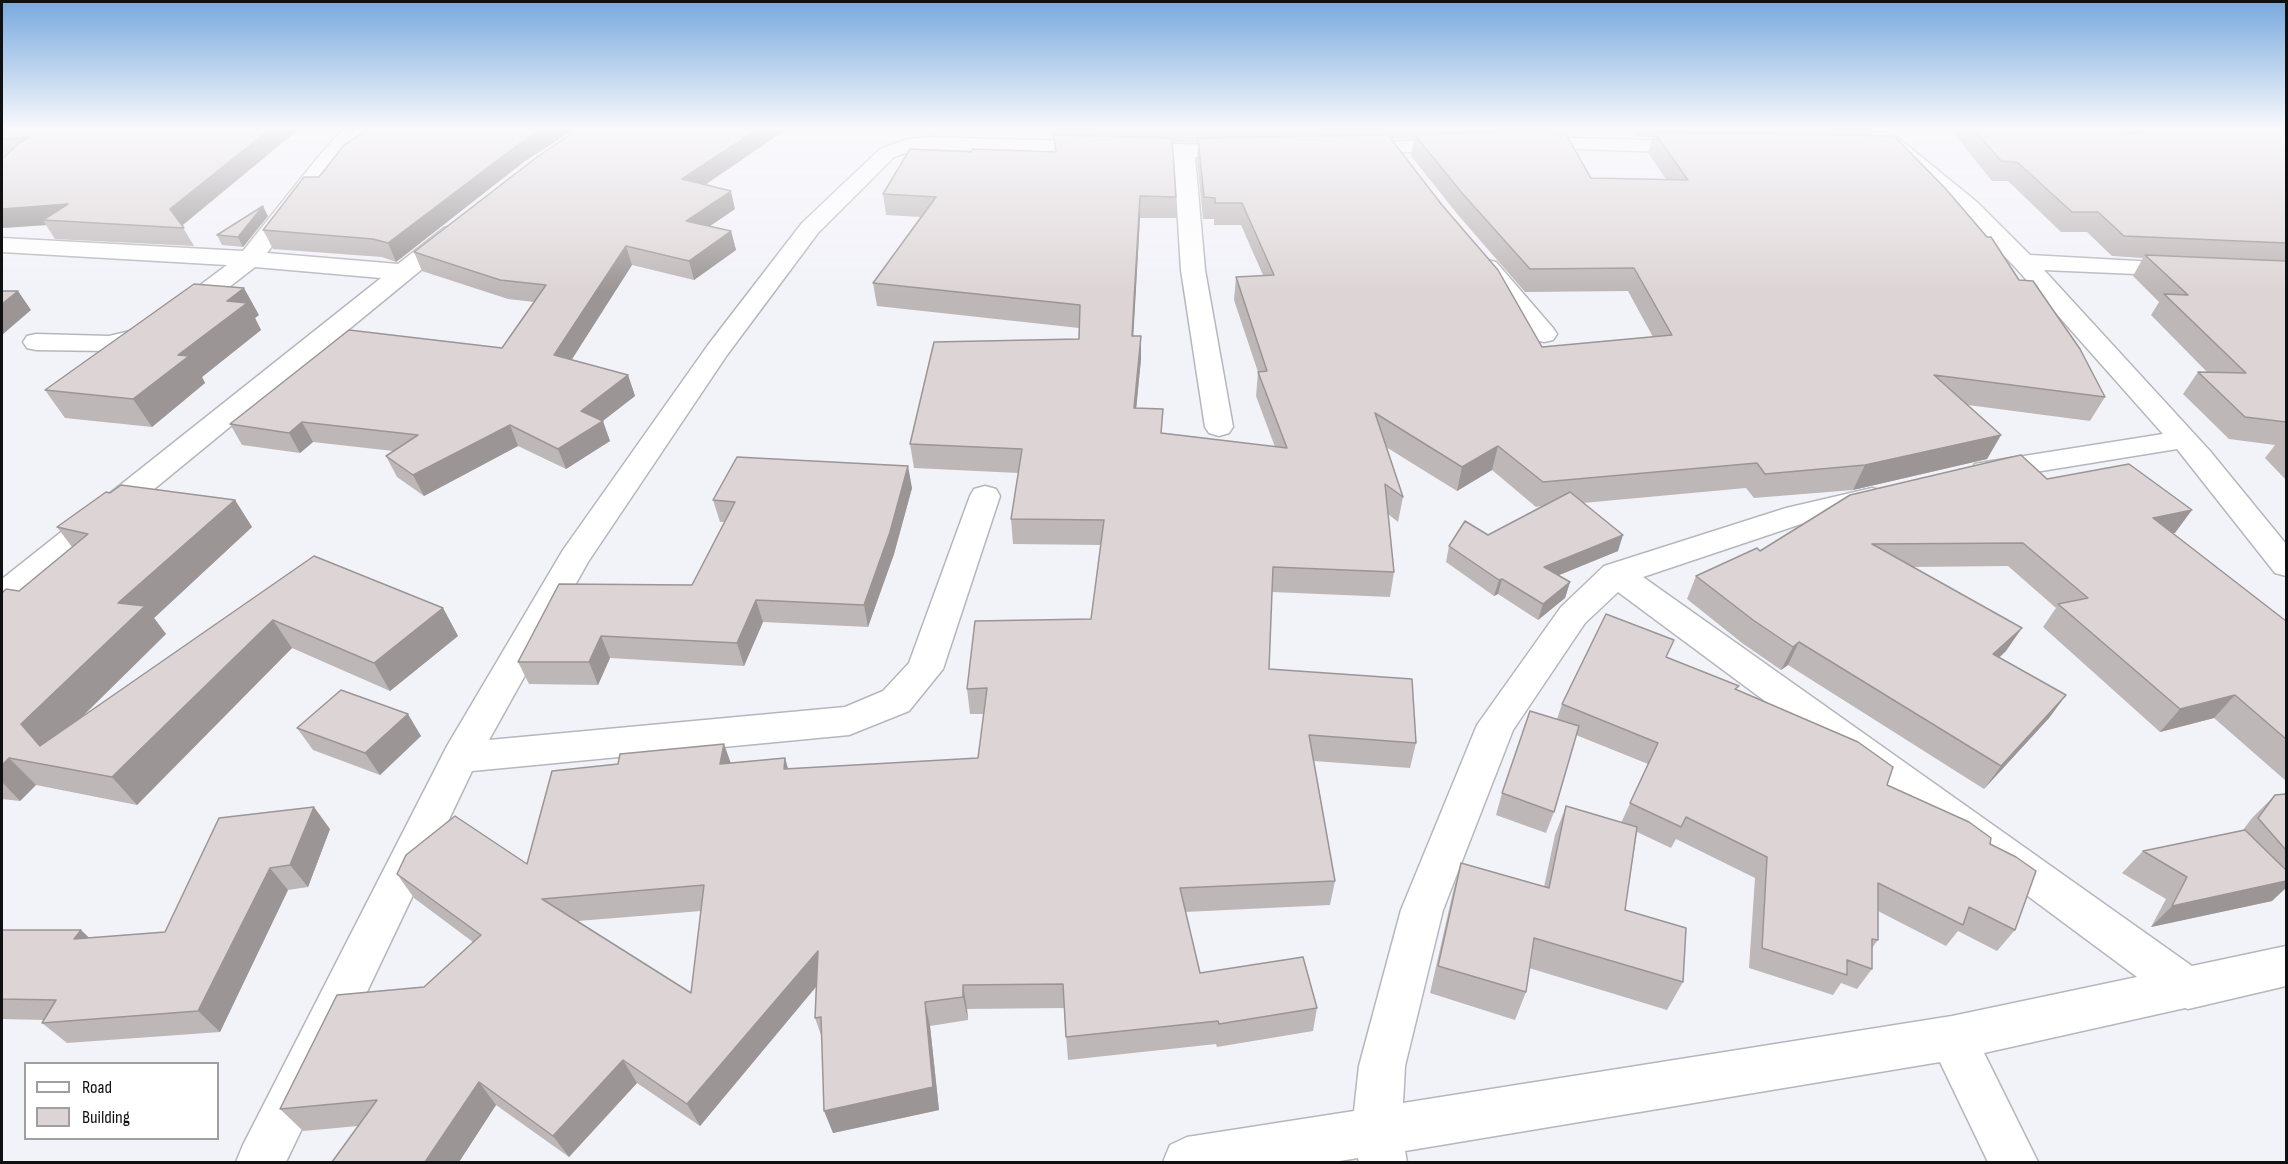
<!DOCTYPE html>
<html>
<head>
<meta charset="utf-8">
<style>
	body { margin:0 }
	#map { position:relative; width:2288px; height:1164px; overflow:hidden; background:#f2f2f9; font-family:"Sofia Sans Condensed",sans-serif }
	canvas { display:block }
	.frame { position:absolute; inset:0; border:3px solid #101012; pointer-events:none }
	.legend { position:absolute; left:24px; top:1062px; width:195px; height:78px; box-sizing:border-box; background:#fff; border:2px solid #9f9fa0; margin:0; padding:8px 10px; list-style:none; font-size:18px; color:#101012 }
	.legend li { display:flex; align-items:center; gap:12px; height:30px }
	.legend b { width:30px; border:2px solid #9f9fa0 }
</style>
</head>
<body>
<div id="map">
<canvas width="2288" height="1164"></canvas>
<div class="frame"></div>
<ul class="legend">
<li><b style="height:8px;background:#fff"></b>Road</li>
<li><b style="height:16px;background:#ddd5d5"></b>Building</li>
</ul>
</div>
<script>
const c = document.querySelector('canvas').getContext('2d');
c.lineJoin = 'round';
function strokePath(path, color, width, dash) {
  c.strokeStyle = color;
  c.lineWidth = width;
  c.lineCap = dash ? 'butt' : 'round';
  c.setLineDash(dash || []);
  c.stroke(path);
}
function fillPath(path, color) {
  c.fillStyle = color;
  c.fill(path, 'evenodd');
}
const minor = new Path2D(`
	M 343,129 L 364,129 L 332,165 L 267,253 L 398,264 L 444,228 L 452,226 L 460,228 L 464,233 L 460,238 L 14,604 L 2,607 L 2,579 L 381,278 L 255,267 L 161,340 L 109,351 L 36,350 L 27,348 L 23,342 L 27,336 L 36,334 L 109,336 L 143,328 L 227,265 L 2,252 L 2,238 L 243,251 L 318,157 Z
	M 1861,129 L 1885,129 L 1907,145 L 1978,203 L 2030,255 L 2192,264 L 2195,269 L 2192,274 L 2183,276 L 2044,270 L 2210,451 L 2286,544 L 2286,576 L 2275,573 L 2177,449 L 1986,480 L 1975,478 L 1971,471 L 1975,464 L 1986,462 L 2163,434 L 2015,267 L 1962,213 Z
	M 928,137 L 1250,146 L 1253,150 L 1250,154 L 1243,156 L 1195,157 L 1205,270 L 1233,427 L 1229,433 L 1219,436 L 1209,433 L 1205,427 L 1181,270 L 1174,157 L 928,149 L 911,151 L 894,157 L 818,233 L 727,355 L 588,562 L 489,740 L 845,707 L 883,691 L 909,663 L 970,496 L 974,489 L 985,486 L 996,489 L 1000,496 L 943,669 L 909,711 L 849,735 L 472,771 L 286,1162 L 236,1162 L 243,1145 L 447,746 L 563,550 L 708,345 L 802,223 L 880,149 L 907,139 Z
	M 1528,137 L 1696,141 L 1703,143 L 1706,147 L 1703,151 L 1696,153 L 1521,147 L 1518,143 L 1521,139 Z
	M 1459,139 L 1466,141 L 1469,145 L 1466,149 L 1352,155 L 1345,153 L 1342,149 L 1345,145 L 1352,143 Z
	M 1487,260 L 1496,262 L 1553,328 L 1557,334 L 1553,340 L 1544,342 L 1535,340 L 1478,272 L 1475,267 L 1478,262 Z
	M 1872,488 L 1883,491 L 1887,498 L 1883,505 L 1804,523 L 1643,577 L 2192,966 L 2286,946 L 2286,986 L 2188,1009 L 2185,1008 L 1984,1053 L 2038,1162 L 1988,1162 L 1940,1062 L 1405,1151 L 1407,1162 L 1359,1162 L 1358,1158 L 1333,1162 L 1163,1162 L 1170,1145 L 1187,1137 L 1354,1111 L 1359,1066 L 1401,910 L 1477,725 L 1561,607 L 1604,566 L 1786,508 ZM 1618,592 L 2137,977 L 1952,1016 L 1403,1103 L 1405,1066 L 1443,910 L 1513,730 L 1585,623 Z`);
const wall = new Path2D(`
	M 2,129 L 299,129 L 182,226 L 194,246 L 55,239 L 46,225 L 2,228 L 2,159 L 5,156 L 2,157 Z
	M 369,129 L 575,129 L 525,161 L 396,262 L 382,257 L 273,249 L 263,230 Z
	M 578,129 L 787,129 L 705,185 L 735,209 L 710,226 L 731,231 L 736,250 L 694,280 L 632,265 L 571,360 L 628,375 L 635,396 L 602,421 L 610,441 L 566,469 L 518,446 L 424,496 L 397,477 L 386,456 L 393,451 L 313,442 L 300,453 L 242,445 L 230,424 L 502,348 L 534,302 L 508,299 L 422,271 L 414,252 Z
	M 1052,129 L 1552,129 L 1551,131 L 1591,178 L 1666,179 L 1648,153 L 1653,137 L 1637,137 L 1632,129 L 1874,129 L 1871,136 L 2019,280 L 2105,397 L 2090,421 L 1968,405 L 2001,435 L 1987,459 L 1853,490 L 1754,498 L 1746,488 L 1583,503 L 1618,551 L 1558,575 L 1570,582 L 1565,598 L 1538,620 L 1498,594 L 1494,596 L 1446,562 L 1449,546 L 1488,535 L 1542,506 L 1536,507 L 1492,470 L 1457,491 L 1386,447 L 1403,497 L 1398,522 L 1388,514 L 1394,572 L 1390,597 L 1272,592 L 1269,669 L 1416,743 L 1410,768 L 1314,761 L 1335,881 L 1330,905 L 1185,912 L 1200,973 L 1317,1008 L 1313,1031 L 1217,1047 L 1216,1044 L 1068,1060 L 1064,1008 L 967,1009 L 968,1020 L 930,1026 L 939,1110 L 833,1133 L 822,1038 L 815,1018 L 816,986 L 700,1126 L 637,1083 L 569,1157 L 496,1105 L 459,1162 L 332,1162 L 358,1126 L 303,1131 L 280,1109 L 424,987 L 473,942 L 414,898 L 397,874 L 527,864 L 618,764 L 730,763 L 785,758 L 788,769 L 978,758 L 984,714 L 970,714 L 967,689 L 1091,619 L 1101,545 L 1013,544 L 1011,519 L 1018,473 L 914,468 L 910,444 L 1079,339 L 1079,328 L 877,306 L 873,283 L 920,217 L 886,215 L 883,194 L 971,152 L 1055,152 L 1054,139 L 1053,139 ZM 1414,138 L 1411,156 L 1458,215 L 1525,292 L 1628,291 L 1653,337 L 1542,347 L 1390,139 ZM 1172,142 L 1198,142 L 1197,159 L 1203,219 L 1214,219 L 1214,225 L 1241,225 L 1263,275 L 1236,277 L 1234,300 L 1258,372 L 1256,396 L 1275,447 L 1162,433 L 1136,408 L 1141,359 L 1141,336 L 1133,336 L 1140,218 L 1176,218 L 1176,197 ZM 701,911 L 691,993 L 578,921 L 640,916 Z
	M 1950,129 L 2286,129 L 2286,480 L 2265,458 L 2275,445 L 2229,439 L 2183,394 L 2198,372 L 2208,373 L 2151,315 L 2159,302 L 2133,276 L 2143,258 L 2112,256 L 2087,232 L 2061,232 L 2008,181 L 1992,181 Z
	M 268,216 L 243,247 L 222,245 L 217,235 Z
	M 259,315 L 255,318 L 261,330 L 202,377 L 205,383 L 152,427 L 65,418 L 45,390 Z
	M 2047,479 L 2175,533 L 2173,533 L 2286,621 L 2286,781 L 2214,718 L 2160,732 L 2043,627 L 2056,608 L 2008,566 L 1912,567 L 2006,651 L 1999,658 L 2066,695 L 2049,718 L 1984,789 L 1788,665 L 1781,670 L 1742,643 L 1687,599 L 1696,576 L 1760,551 Z
	M 912,488 L 894,554 L 868,627 L 763,622 L 744,666 L 610,658 L 598,685 L 529,684 L 518,662 L 692,585 L 724,522 L 720,522 L 713,500 Z
	M 110,493 L 235,500 L 252,527 L 154,618 L 166,634 L 81,718 L 314,556 L 443,608 L 458,636 L 390,691 L 292,648 L 137,805 L 36,785 L 20,801 L 2,799 L 2,593 L 19,591 L 72,547 L 57,527 Z
	M 1667,657 L 1737,690 L 1887,785 L 1990,844 L 2015,930 L 1997,951 L 1958,931 L 1946,946 L 1878,911 L 1878,940 L 1872,948 L 1872,969 L 1857,989 L 1841,983 L 1833,995 L 1749,968 L 1755,878 L 1676,839 L 1671,848 L 1637,832 L 1625,910 L 1683,982 L 1667,1010 L 1529,968 L 1526,992 L 1515,1020 L 1430,993 L 1453,892 L 1461,863 L 1544,887 L 1555,835 L 1566,806 L 1621,823 L 1648,764 L 1576,735 L 1554,812 L 1546,833 L 1496,815 L 1502,793 L 1557,719 L 1562,704 Z
	M 297,728 L 421,736 L 380,775 L 313,750 Z
	M 2286,794 L 2286,869 L 2285,869 L 2272,901 L 2151,927 L 2166,899 L 2122,873 L 2143,851 L 2243,830 L 2252,818 L 2275,795 Z
	M 330,829 L 308,887 L 288,890 L 220,1032 L 67,1043 L 42,1023 L 44,1020 L 2,1019 L 2,930 L 89,938 L 165,932 Z`);
const shadedWall = new Path2D(`
	M 270,129 L 299,129 L 180,227 L 170,209 Z
	M 542,129 L 575,129 L 525,161 L 396,262 L 388,243 L 519,144 Z
	M 758,129 L 787,129 L 687,197 L 682,179 Z
	M 731,191 L 735,209 L 691,239 L 686,221 Z
	M 1140,196 L 1140,218 L 1132,359 L 1132,336 Z
	M 68,204 L 43,220 L 46,225 L 2,228 L 2,209 Z
	M 263,206 L 268,216 L 243,247 L 238,237 Z
	M 731,231 L 736,250 L 694,280 L 689,261 Z
	M 626,246 L 632,265 L 562,375 L 554,355 Z
	M 244,288 L 259,315 L 255,318 L 261,330 L 202,377 L 205,383 L 152,427 L 133,399 L 178,355 L 227,301 Z
	M 18,291 L 31,310 L 2,335 L 2,304 Z
	M 1141,336 L 1141,359 L 1134,432 L 1134,408 Z
	M 628,375 L 635,396 L 599,424 L 603,421 L 610,441 L 566,469 L 558,449 L 581,411 Z
	M 302,422 L 313,442 L 300,453 L 289,433 Z
	M 510,425 L 518,446 L 424,496 L 413,475 Z
	M 2001,435 L 1987,459 L 1853,490 L 1865,465 Z
	M 1498,446 L 1492,470 L 1457,491 L 1462,467 Z
	M 908,466 L 912,488 L 894,554 L 868,627 L 864,605 Z
	M 235,500 L 252,527 L 154,618 L 166,634 L 47,751 L 40,746 L 21,724 L 118,603 Z
	M 2192,510 L 2175,533 L 2137,540 L 2153,518 Z
	M 1623,535 L 1618,551 L 1540,583 L 1544,567 Z
	M 1502,579 L 1498,594 L 1494,596 L 1499,580 Z
	M 1570,582 L 1565,598 L 1538,620 L 1543,604 Z
	M 756,600 L 763,622 L 744,666 L 737,643 Z
	M 443,608 L 458,636 L 390,691 L 374,663 Z
	M 273,620 L 292,648 L 137,805 L 112,777 Z
	M 2022,628 L 2006,651 L 1977,677 L 1993,654 Z
	M 601,636 L 610,658 L 598,685 L 589,662 Z
	M 1799,642 L 1788,665 L 1781,670 L 1793,647 Z
	M 2066,695 L 2049,718 L 1984,789 L 2001,766 Z
	M 2235,695 L 2214,718 L 2160,732 L 2180,709 Z
	M 408,714 L 421,736 L 380,775 L 365,753 Z
	M 724,744 L 733,769 L 720,764 Z
	M 9,758 L 36,785 L 20,801 L 2,782 L 2,765 Z
	M 785,758 L 792,783 L 784,769 Z
	M 314,807 L 330,829 L 308,887 L 290,865 Z
	M 270,868 L 288,890 L 220,1032 L 198,1011 Z
	M 2286,881 L 2286,888 L 2272,901 L 2151,927 L 2172,906 Z
	M 81,930 L 103,951 L 74,939 Z
	M 818,951 L 826,975 L 700,1126 L 687,1104 Z
	M 963,985 L 967,1009 L 968,1020 L 963,997 Z
	M 925,1002 L 930,1026 L 939,1110 L 833,1133 L 824,1111 Z
	M 623,1060 L 637,1083 L 569,1157 L 553,1136 Z
	M 479,1082 L 496,1105 L 459,1162 L 425,1162 Z`);
const building = new Path2D(`
	M 2,129 L 270,129 L 170,209 L 184,228 L 43,220 L 68,204 L 2,209 L 2,159 L 19,143 L 29,137 L 2,139 Z
	M 369,129 L 542,129 L 519,144 L 388,243 L 373,239 L 263,230 L 304,177 L 319,177 L 344,145 Z
	M 578,129 L 758,129 L 682,179 L 731,191 L 686,221 L 731,231 L 689,261 L 626,246 L 554,355 L 628,375 L 581,411 L 603,421 L 558,449 L 510,425 L 413,475 L 386,456 L 418,435 L 302,422 L 289,433 L 230,424 L 349,330 L 502,348 L 546,285 L 500,280 L 414,252 L 537,157 Z
	M 1974,129 L 2122,129 L 2124,131 L 2135,134 L 2142,132 L 2144,129 L 2286,129 L 2286,243 L 2124,236 L 2098,212 L 2072,212 L 2017,162 L 2001,161 Z
	M 1521,130 L 1564,131 L 1591,178 L 1688,180 L 1654,132 L 1894,136 L 1945,188 L 1987,237 L 1991,237 L 2019,280 L 2033,281 L 2080,349 L 2105,397 L 1934,375 L 2001,435 L 1865,465 L 1765,474 L 1757,463 L 1543,482 L 1498,446 L 1462,467 L 1375,413 L 1403,497 L 1385,484 L 1394,572 L 1273,567 L 1269,669 L 1412,679 L 1416,743 L 1309,735 L 1335,881 L 1180,888 L 1200,973 L 1303,957 L 1317,1008 L 1219,1024 L 1218,1021 L 1066,1037 L 1063,984 L 963,985 L 963,997 L 925,1002 L 933,1087 L 824,1111 L 821,1017 L 815,1018 L 818,951 L 687,1104 L 623,1060 L 553,1136 L 479,1082 L 425,1162 L 332,1162 L 377,1100 L 280,1109 L 337,995 L 424,987 L 481,935 L 397,874 L 406,855 L 455,816 L 527,864 L 552,771 L 618,764 L 620,754 L 724,744 L 720,764 L 785,758 L 784,769 L 978,758 L 987,688 L 967,689 L 975,621 L 1091,619 L 1104,520 L 1011,519 L 1022,449 L 910,444 L 934,342 L 1079,339 L 1080,305 L 873,283 L 936,197 L 883,194 L 910,149 L 971,152 L 973,149 L 1056,152 L 1054,135 L 1172,138 L 1176,197 L 1140,196 L 1132,336 L 1141,336 L 1134,408 L 1163,409 L 1161,433 L 1287,448 L 1258,372 L 1267,371 L 1236,277 L 1274,275 L 1242,203 L 1215,203 L 1215,198 L 1204,197 L 1198,138 L 1388,135 L 1442,205 L 1498,270 L 1542,347 L 1672,335 L 1634,268 L 1530,269 L 1462,193 L 1415,135 ZM 704,885 L 691,993 L 542,899 Z
	M 263,206 L 238,237 L 217,235 Z
	M 2145,255 L 2286,261 L 2286,422 L 2245,417 L 2198,372 L 2246,373 L 2164,294 L 2188,295 Z
	M 194,284 L 244,288 L 227,301 L 247,303 L 178,355 L 189,356 L 133,399 L 45,390 Z
	M 2,291 L 18,291 L 2,304 Z
	M 2021,455 L 2047,479 L 2129,464 L 2192,510 L 2153,518 L 2286,621 L 2286,739 L 2235,695 L 2180,709 L 2058,604 L 2088,598 L 2023,543 L 1872,544 L 2022,628 L 1993,654 L 2066,695 L 2001,766 L 1799,642 L 1793,647 L 1753,620 L 1696,576 L 1757,548 L 1760,551 L 1850,495 L 2007,458 Z
	M 737,457 L 908,466 L 890,532 L 864,605 L 756,600 L 737,643 L 601,636 L 589,662 L 518,662 L 559,584 L 692,585 L 735,502 L 713,500 Z
	M 121,485 L 235,500 L 118,603 L 145,606 L 21,724 L 40,746 L 314,556 L 443,608 L 374,663 L 273,620 L 112,777 L 9,758 L 2,765 L 2,593 L 6,589 L 19,591 L 88,534 L 57,527 L 106,492 L 110,493 Z
	M 1570,492 L 1623,535 L 1544,567 L 1570,582 L 1543,604 L 1502,579 L 1499,580 L 1449,546 L 1465,521 L 1488,535 Z
	M 1606,614 L 1674,640 L 1666,657 L 1739,686 L 1735,689 L 1858,742 L 1893,767 L 1887,785 L 1969,822 L 1991,838 L 1990,844 L 2016,857 L 2036,871 L 2015,930 L 1969,907 L 1963,925 L 1878,883 L 1878,940 L 1872,939 L 1872,969 L 1847,960 L 1847,975 L 1762,948 L 1767,857 L 1686,817 L 1681,827 L 1630,803 L 1658,743 L 1562,704 Z
	M 341,690 L 408,714 L 365,753 L 297,728 Z
	M 1530,711 L 1579,726 L 1554,812 L 1502,793 Z
	M 2286,794 L 2286,849 L 2285,849 L 2258,818 L 2275,795 Z
	M 1566,806 L 1637,827 L 1625,910 L 1686,928 L 1683,982 L 1534,938 L 1526,992 L 1438,966 L 1461,863 L 1549,888 Z
	M 314,807 L 290,865 L 270,868 L 198,1011 L 42,1023 L 56,1000 L 2,999 L 2,930 L 81,930 L 74,939 L 165,932 L 219,818 Z
	M 2245,830 L 2286,870 L 2286,881 L 2172,906 L 2187,877 L 2143,851 Z`);
strokePath(minor, '#b6b7bd', 3);
fillPath(minor, '#fff');
fillPath(wall, '#beb7b7');
fillPath(shadedWall, '#9b9595');
fillPath(building, '#ddd5d5');
strokePath(building, '#9b9595', 1.5);
const sky = c.createLinearGradient(0, 0, 0, 292);
sky.addColorStop(0, '#77a9de');
sky.addColorStop(0.44, '#f9f9fc');
sky.addColorStop(1, '#f9f9fc00');
c.fillStyle = sky;
c.fillRect(0, 0, 2288, 292);
</script>
</body>
</html>
